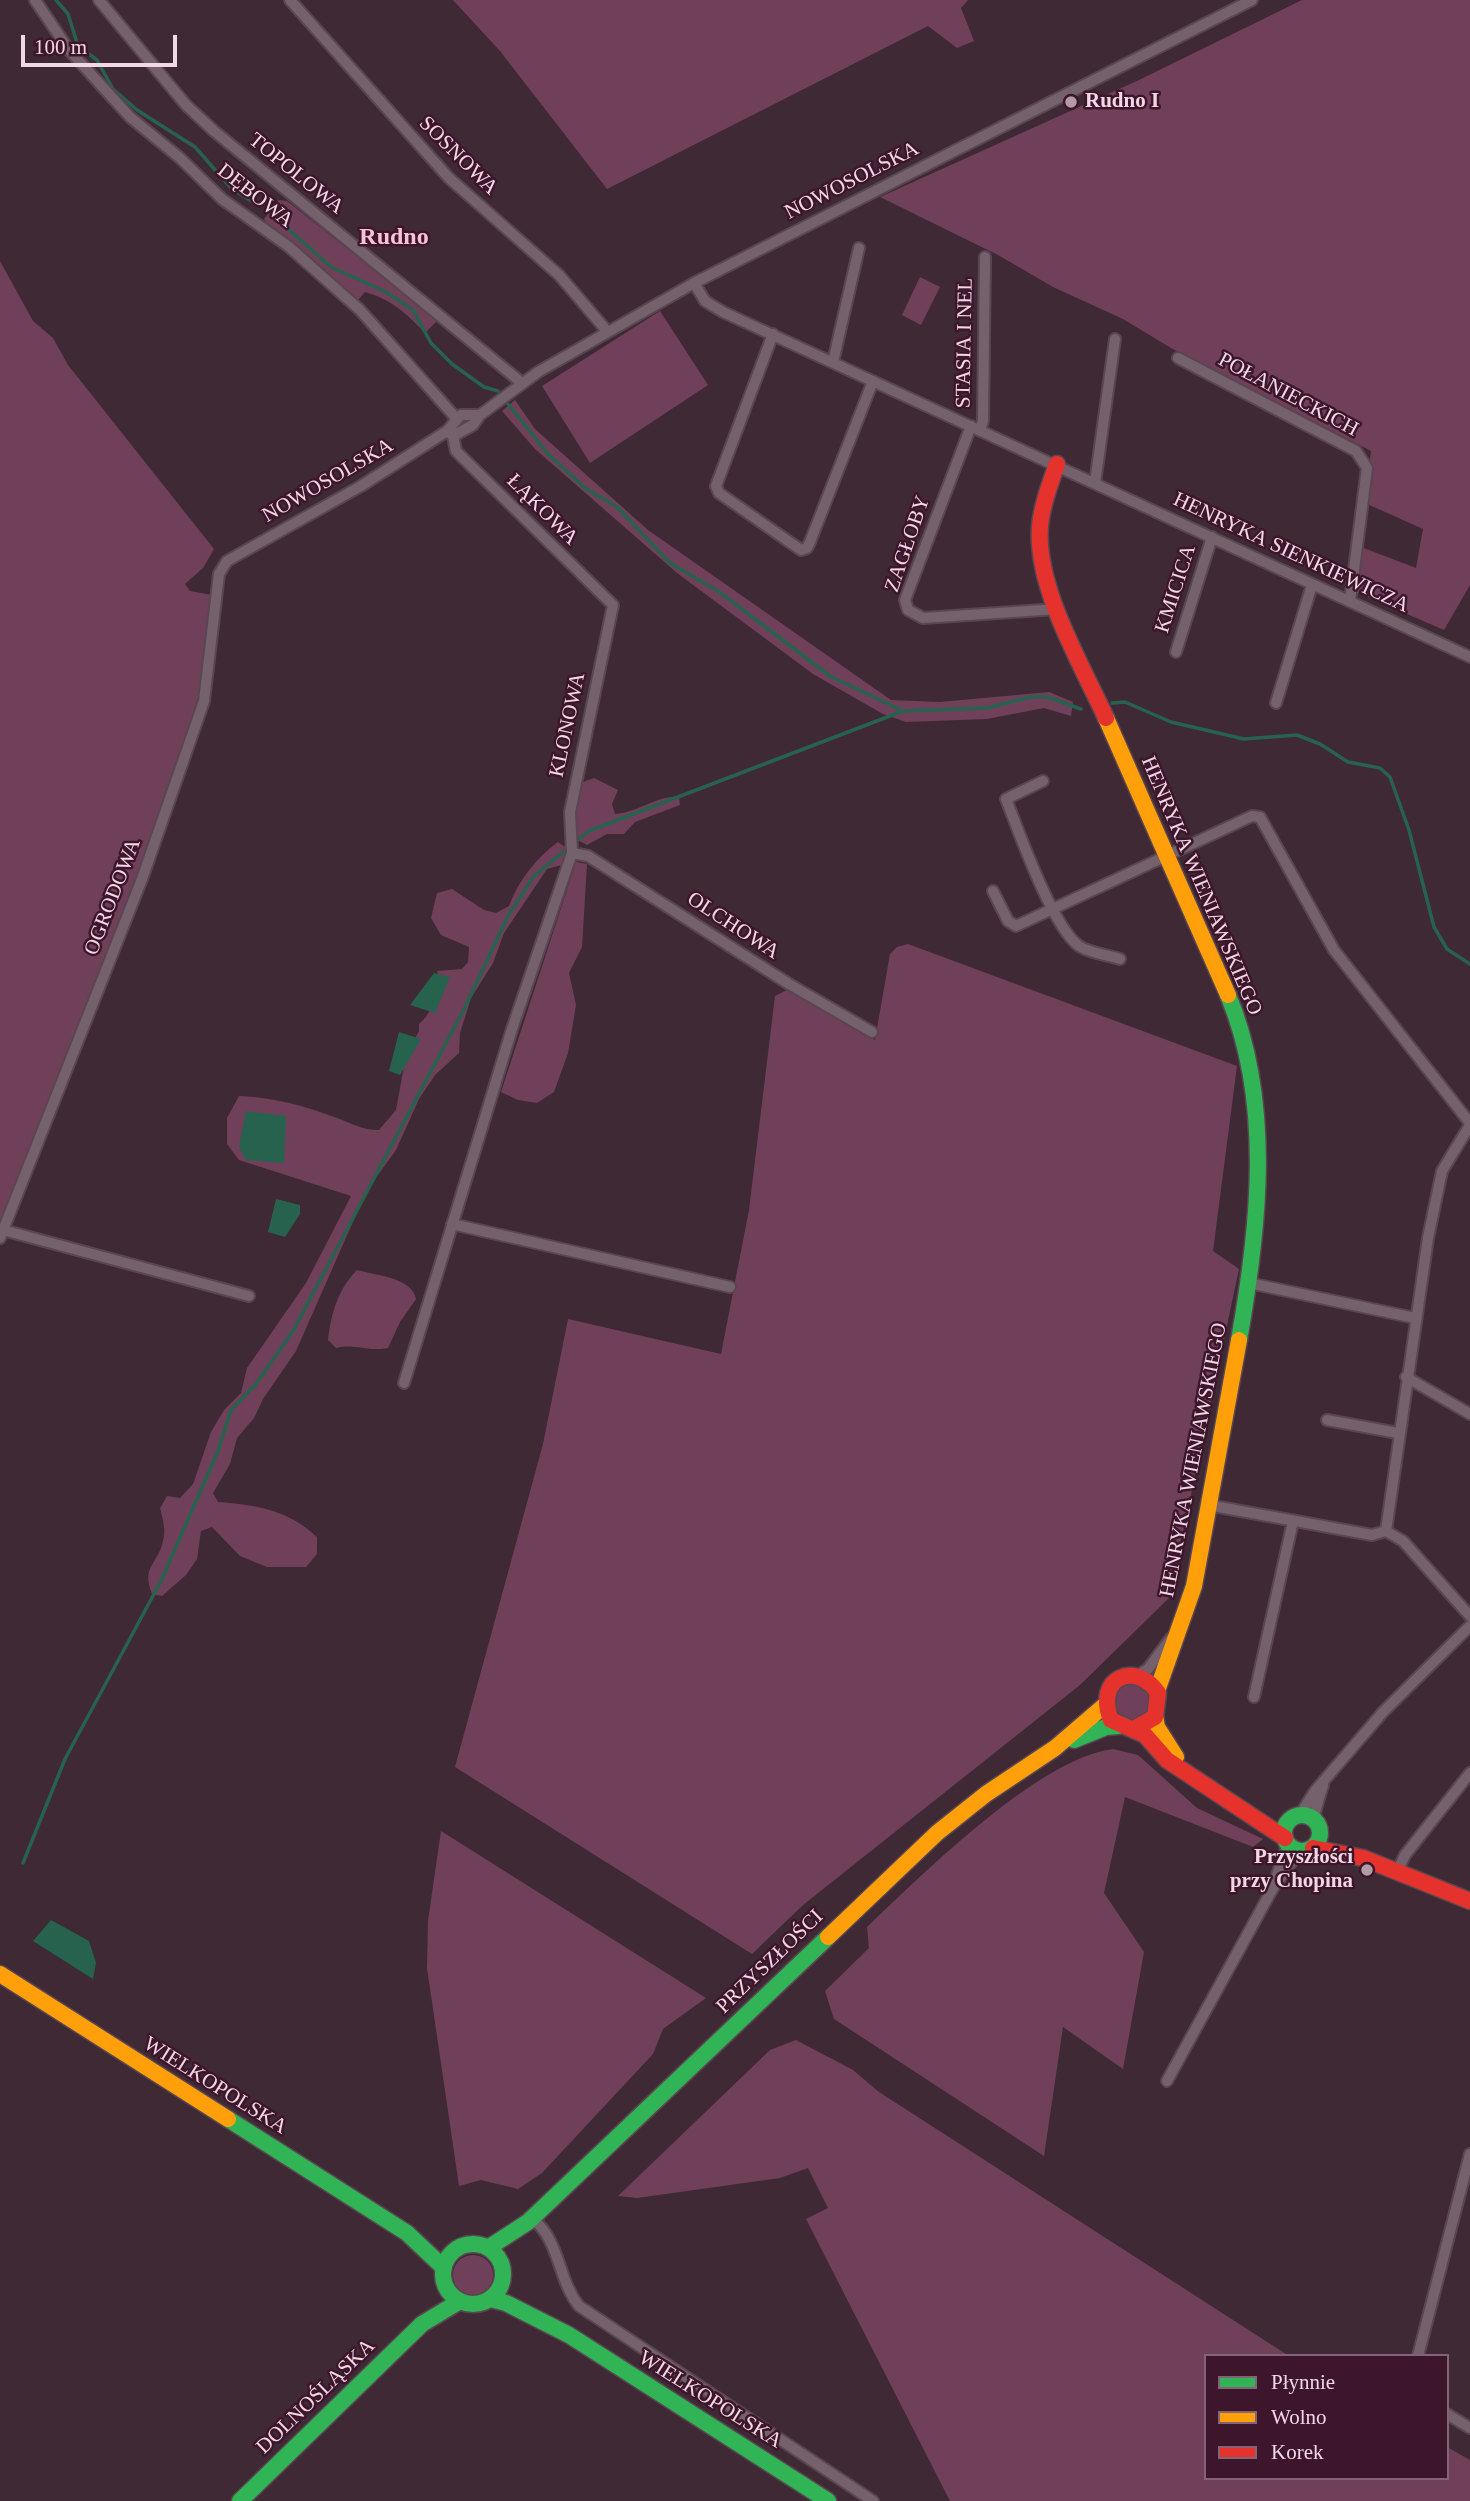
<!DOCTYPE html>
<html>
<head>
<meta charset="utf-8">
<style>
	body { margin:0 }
	#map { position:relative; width:1470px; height:2501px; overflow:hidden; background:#3f2935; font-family:"Times New Roman",serif }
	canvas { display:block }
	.legend { position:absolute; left:1204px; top:2354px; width:245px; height:126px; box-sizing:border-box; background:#3d162c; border:2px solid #856376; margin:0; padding:9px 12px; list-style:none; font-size:21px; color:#f2d7e4 }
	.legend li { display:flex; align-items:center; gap:14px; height:35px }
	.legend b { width:35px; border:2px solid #856376 }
	.scale { position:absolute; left:21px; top:35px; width:156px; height:32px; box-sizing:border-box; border:4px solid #f2d7e4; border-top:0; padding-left:9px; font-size:21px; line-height:24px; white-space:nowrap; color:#f2d7e4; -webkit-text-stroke:5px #3d162c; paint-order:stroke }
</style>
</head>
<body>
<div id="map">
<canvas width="1470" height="2501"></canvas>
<ul class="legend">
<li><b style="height:9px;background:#30b455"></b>Płynnie</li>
<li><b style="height:9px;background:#ff9f0a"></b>Wolno</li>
<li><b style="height:9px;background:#e5322d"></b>Korek</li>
</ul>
<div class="scale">100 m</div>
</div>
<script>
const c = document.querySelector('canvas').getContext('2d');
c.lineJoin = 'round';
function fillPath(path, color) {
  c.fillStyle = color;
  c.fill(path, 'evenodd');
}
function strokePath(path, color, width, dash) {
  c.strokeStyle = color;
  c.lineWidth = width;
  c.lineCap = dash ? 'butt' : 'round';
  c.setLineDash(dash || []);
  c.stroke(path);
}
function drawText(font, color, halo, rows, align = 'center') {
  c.font = font + ' "Times New Roman",serif';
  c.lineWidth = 5;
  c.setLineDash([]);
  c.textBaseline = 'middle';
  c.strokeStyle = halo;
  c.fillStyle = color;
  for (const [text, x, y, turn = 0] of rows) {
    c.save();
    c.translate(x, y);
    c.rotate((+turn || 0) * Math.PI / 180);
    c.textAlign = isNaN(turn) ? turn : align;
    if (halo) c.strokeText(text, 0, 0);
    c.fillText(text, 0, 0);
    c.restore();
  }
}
const green = new Path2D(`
	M 453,0 L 968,0 L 961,8 L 974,41 L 957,48 L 928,26 L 607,189 L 500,51 Z
	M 1302,0 L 1470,0 L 1470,585 L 1444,630 L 1354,591 L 1361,547 L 1416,568 L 1423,529 L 1365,503 L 1371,451 L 1171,348 L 1123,319 L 1053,287 L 998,255 L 880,197 L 1139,80 Z
	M 279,200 L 287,201 L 438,320 L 425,333 C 407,314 391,299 365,292 L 358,300 L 269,227 L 264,219 Z
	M 0,261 L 33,321 L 53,338 L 68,365 L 214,549 L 203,568 L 185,584 L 190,591 L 212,595 L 202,699 L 0,1244 Z
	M 920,277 L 940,287 L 921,325 L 902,315 Z
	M 660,311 L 708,385 L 590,463 L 542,386 Z
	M 515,400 L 535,429 L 648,530 L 891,700 L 940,702 L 1049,692 L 1073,702 L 1071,716 L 1044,708 L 987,719 L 906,722 L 883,714 L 813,674 L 677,573 L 535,449 L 502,411 Z
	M 594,778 L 618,790 L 612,804 L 615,814 C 638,813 657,795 679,797 L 680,805 L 635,822 L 624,834 L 607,834 L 587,845 L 576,839 L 572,828 L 583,782 Z
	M 558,842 L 568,849 L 565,864 L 547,869 L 504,933 L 493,963 L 471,998 L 460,1033 L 459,1053 L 435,1075 L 419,1099 L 396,1150 L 367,1190 L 296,1351 L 263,1399 L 254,1418 L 237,1438 L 230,1464 L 213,1493 L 218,1502 C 257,1505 288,1510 317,1537 L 317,1554 L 306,1567 L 267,1567 L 240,1556 L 212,1527 L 201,1531 L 197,1559 L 186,1575 L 162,1596 L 152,1594 C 141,1565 158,1565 163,1541 C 166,1530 163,1519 160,1508 L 167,1496 L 180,1498 L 193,1484 L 211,1432 L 224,1410 L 241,1393 L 247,1368 L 306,1283 L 351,1196 L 239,1160 L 227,1144 L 227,1118 L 239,1096 C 272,1097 306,1106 337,1118 C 354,1124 361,1130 379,1130 L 396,1110 L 406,1055 L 419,1031 L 419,1024 L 426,1017 L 442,988 L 437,971 L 462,969 L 468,962 L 469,947 L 441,935 L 431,918 L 437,893 L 452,889 L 484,910 L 496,913 L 509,906 C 518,881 536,858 558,842 Z
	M 576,862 L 587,864 L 582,947 L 569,973 L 576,1005 L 568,1053 L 554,1092 L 537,1103 L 518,1100 L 501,1092 Z
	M 908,944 L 1237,1066 L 1213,1251 L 1239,1269 L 1169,1598 L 1080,1685 L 803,1905 L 752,1954 L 455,1767 L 543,1444 L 568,1319 L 721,1354 L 749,1210 L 775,996 L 789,989 L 875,1040 L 890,954 L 897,947 Z
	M 357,1270 C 375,1275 413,1278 416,1299 L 400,1322 L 388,1348 C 367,1352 355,1343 336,1348 L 328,1340 C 331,1314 338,1289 357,1270 Z
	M1112 1702a20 20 0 1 1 40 0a20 20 0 1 1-40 0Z
	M 1113,1749 L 1138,1755 L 1197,1808 L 1263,1839 L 1253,1847 L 1125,1797 L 1104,1893 L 1144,1952 L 1123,2069 L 1063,2027 L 1044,2156 L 834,2019 L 825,1991 L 869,1948 L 867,1927 C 922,1875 1039,1758 1113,1749 Z
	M 441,1831 L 706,1998 L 663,2029 L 653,2054 L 542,2173 L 518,2189 L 481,2180 L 459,2186 L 427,1968 L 428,1921 Z
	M 796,2040 L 853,2070 L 879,2092 L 1289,2356 L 1206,2356 L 1206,2478 L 1447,2478 L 1447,2447 L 1470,2460 L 1470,2501 L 950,2501 L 806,2219 L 828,2208 L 808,2168 L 780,2178 L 637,2198 L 618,2196 L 770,2050 Z
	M453 2275a20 20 0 1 1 40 0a20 20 0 1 1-40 0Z`);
const water = new Path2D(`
	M 434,973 L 450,977 L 435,1013 L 410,1005 Z
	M 399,1032 L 421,1039 L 400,1075 L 389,1071 Z
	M 246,1111 L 286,1116 L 284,1163 L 246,1160 L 239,1147 Z
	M 276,1199 L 300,1205 L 300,1214 L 285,1237 L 268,1232 Z
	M 51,1920 L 89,1941 L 96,1963 L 93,1979 L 33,1941 Z`);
const stream = new Path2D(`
	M 56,0 L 68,14 L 78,46 L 97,60 L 113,89 L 137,110 L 195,147 L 232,189 L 258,205
	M 270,213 L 331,267 L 386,292 L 413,310 L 431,343 L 452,364 L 484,387 L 498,391
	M 507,403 L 548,454 L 585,488 L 617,507 L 670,563 L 718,591 L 830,676 L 903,711 L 987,708 L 1031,697 L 1047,697 L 1081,709
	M 1112,703 L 1125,702 L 1171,722 L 1244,739 L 1297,735 L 1320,744 L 1348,762 L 1380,768 L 1390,777 L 1409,830 L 1434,927 L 1447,949 L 1470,964
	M 574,843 L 589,831 L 903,711
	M 23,1863 L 65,1759 L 161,1581 L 218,1451 L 231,1410 L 256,1384 L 293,1331 L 465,1007 L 509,914 L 534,876 L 568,848`);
const street = new Path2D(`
	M 35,0 L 69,50 L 130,117 L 180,158 L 222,199 L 288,246 L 360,310 L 456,418
	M 99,0 L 186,105 L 214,131 L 522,383
	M 290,0 L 449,178 L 559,275 L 607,331
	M 694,283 L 705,301 L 723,312 L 1470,657
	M 773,334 L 716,486 L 719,493 L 801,550 L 807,548 L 810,542 L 873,381
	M 1178,358 L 1356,451 L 1367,468 L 1350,601
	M 833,362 L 859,248
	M 971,426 L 905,600 L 908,610 L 923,618 L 1058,609
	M 980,430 L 983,421 L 985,257
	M 447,431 L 453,436 L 473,425 L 480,415 L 538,372 L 694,283 L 1252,0
	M 453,436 L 456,451 L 463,458 L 613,605 L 570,812 L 572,853
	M 1095,483 L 1115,339
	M 1176,652 L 1212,537
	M 1276,703 L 1312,585
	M 1043,781 L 1006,799 C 1019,832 1052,926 1079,946 C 1089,953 1108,955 1120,959
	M 572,853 L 588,856 L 789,984 L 872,1032
	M 993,891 L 1008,921 L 1016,926 L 1252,816 L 1260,817 L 1334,950 L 1470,1123
	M 452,1224 L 730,1287
	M 3,1230 L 249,1296
	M 0,1238 L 142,879 L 204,701 L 219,574 L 227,561 L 361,486 L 447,431 L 461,415 L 480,415
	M 1249,1283 L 1415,1318
	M 1406,1377 L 1470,1414
	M 404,1383 L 512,1029 L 572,853
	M 1327,1420 L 1398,1433
	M 1208,1505 L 1372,1535 L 1386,1531 L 1403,1541 L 1470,1616
	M 1386,1531 L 1428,1238 L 1442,1171 L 1470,1125
	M 1138,1675 L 1148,1669 L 1171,1638
	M 1254,1697 L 1293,1521
	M 1300,1815 L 1315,1791 L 1383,1712 L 1470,1626
	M 1316,1821 L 1315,1812 L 1323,1785
	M 1397,1872 L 1405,1855 L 1470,1773
	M 1276,1878 L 1288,1843
	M 1167,2081 L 1273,1888 L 1296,1856 L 1304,1851
	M 532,2218 C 561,2242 557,2278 579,2306 L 873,2501
	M 1418,2356 L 1470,2154
	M 1447,2414 L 1470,2428`);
const fast = new Path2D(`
	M 1228,995 C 1273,1103 1259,1228 1239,1340
	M 1074,1740 L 1106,1727 L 1118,1726
	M1284 1833a18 18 0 1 1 36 0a18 18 0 1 1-36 0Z
	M 228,2119 L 407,2233 L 444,2268
	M443 2274a30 30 0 1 1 60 0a30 30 0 1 1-60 0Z
	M 488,2248 L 528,2222 L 828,1937
	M 491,2299 L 506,2303 L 569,2335 L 828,2501
	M 240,2501 L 422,2324 L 460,2301`);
const slow = new Path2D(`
	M 1106,718 L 1228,995
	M 1157,1691 L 1194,1586 L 1239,1340
	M 1155,1716 L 1157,1727 L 1176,1757
	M 828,1937 L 937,1833 L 986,1794 L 1055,1748 L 1105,1705
	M 0,1974 L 228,2119`);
const jam = new Path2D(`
	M 1057,464 C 1050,484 1042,505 1040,526 C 1035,587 1081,663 1106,718
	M 1134,1729 L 1155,1717 L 1158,1693 C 1137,1661 1094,1676 1111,1720 L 1145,1735 L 1167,1760 L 1285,1838
	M 1313,1848 L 1363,1858 L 1470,1901`);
const markers = [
	[1071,102,7,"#b39aa7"],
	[1367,1870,7,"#b39aa7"]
];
const poiNames = [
	["Rudno I",1085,102],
	["Przyszłości",1353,1858,"right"],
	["przy Chopina",1353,1882,"right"]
];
const streetNames = [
	["SOSNOWA",458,156,45],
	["TOPOLOWA",296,174,39],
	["NOWOSOLSKA",852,181,-27],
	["DĘBOWA",255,196,38],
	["STASIA I NEL",965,343,-89],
	["POŁANIECKICH",1288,395,28],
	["NOWOSOLSKA",328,481,-30],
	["ŁĄKOWA",542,510,45],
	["ZAGŁOBY",908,544,-71],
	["HENRYKA SIENKIEWICZA",1291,553,25],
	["KMICICA",1176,589,-72],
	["KLONOWA",568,725,-78],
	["HENRYKA WIENIAWSKIEGO",1201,886,67],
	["OGRODOWA",113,897,-69],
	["OLCHOWA",733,926,33],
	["HENRYKA WIENIAWSKIEGO",1194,1460,-79],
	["PRZYSZŁOŚCI",770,1962,-44],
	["WIELKOPOLSKA",215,2086,32],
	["DOLNOŚLĄSKA",316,2397,-44],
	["WIELKOPOLSKA",710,2400,32]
];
const quarterNames = [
	["Rudno",394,238]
];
fillPath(green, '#70405a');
fillPath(water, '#26624e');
strokePath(stream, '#26624e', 3.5);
strokePath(street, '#594651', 14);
strokePath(fast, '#594651', 19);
strokePath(slow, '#594651', 19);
strokePath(jam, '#594651', 19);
strokePath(street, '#74616b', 10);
strokePath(fast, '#30b455', 16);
strokePath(slow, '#ff9f0a', 16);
strokePath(jam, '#e5322d', 16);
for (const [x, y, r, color] of markers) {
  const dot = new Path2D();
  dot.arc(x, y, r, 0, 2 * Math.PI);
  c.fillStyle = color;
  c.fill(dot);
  strokePath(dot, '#3d162c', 2.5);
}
drawText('bold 21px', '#f2d7e4', '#3d162c', poiNames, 'left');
drawText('21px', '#f2d7e4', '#3d162c', streetNames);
drawText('bold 24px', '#f7c2dc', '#3d162c', quarterNames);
</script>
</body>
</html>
